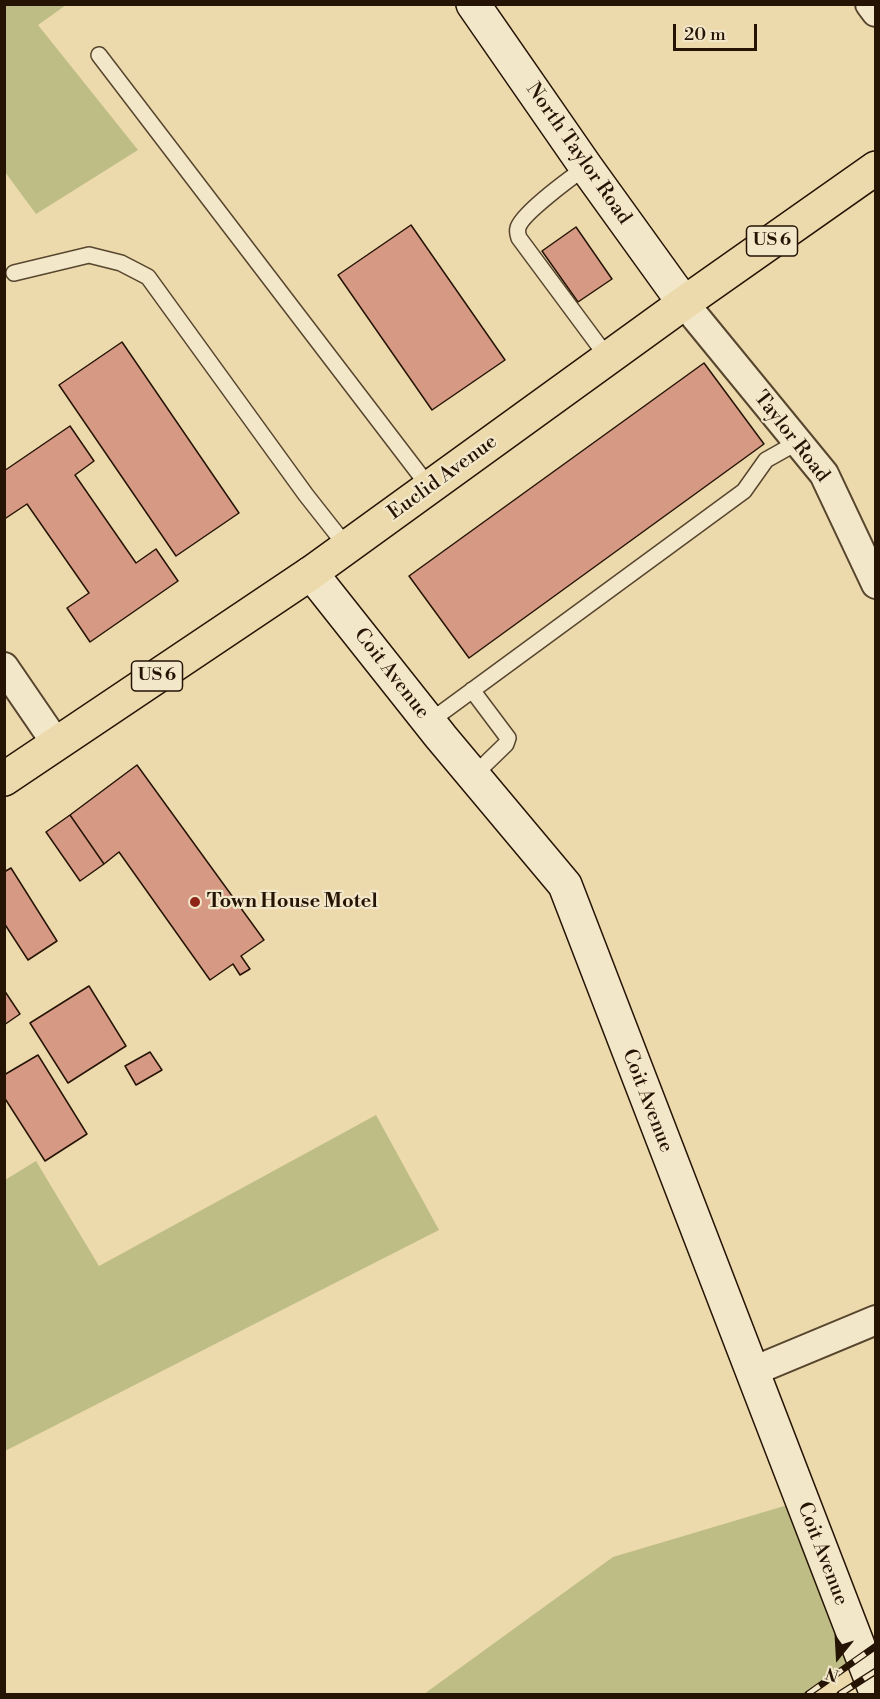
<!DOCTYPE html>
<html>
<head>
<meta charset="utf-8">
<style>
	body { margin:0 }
	#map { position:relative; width:880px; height:1699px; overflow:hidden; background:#ecdaad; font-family:"Libre Bodoni",serif }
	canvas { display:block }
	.frame { position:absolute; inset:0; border:6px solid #251304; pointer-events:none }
	.north { position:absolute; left:808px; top:1627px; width:60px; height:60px; -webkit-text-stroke:4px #f3e7ca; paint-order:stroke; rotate:198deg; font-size:16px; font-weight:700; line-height:24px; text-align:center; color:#251304 }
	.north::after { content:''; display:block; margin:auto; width:21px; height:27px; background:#251304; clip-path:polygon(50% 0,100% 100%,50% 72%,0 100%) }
	.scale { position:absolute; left:673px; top:24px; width:84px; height:27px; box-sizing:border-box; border:3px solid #251304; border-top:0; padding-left:8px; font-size:18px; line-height:21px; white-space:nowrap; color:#251304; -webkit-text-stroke:4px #f3e7ca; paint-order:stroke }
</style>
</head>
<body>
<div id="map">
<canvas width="880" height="1699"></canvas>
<div class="frame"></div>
<div class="north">N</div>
<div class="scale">20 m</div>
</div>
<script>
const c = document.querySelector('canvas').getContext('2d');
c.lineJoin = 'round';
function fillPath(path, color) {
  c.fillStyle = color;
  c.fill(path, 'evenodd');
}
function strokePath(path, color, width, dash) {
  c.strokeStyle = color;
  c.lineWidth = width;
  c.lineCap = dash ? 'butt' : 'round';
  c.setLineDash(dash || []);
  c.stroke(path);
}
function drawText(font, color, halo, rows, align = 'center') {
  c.font = font + ' "Libre Bodoni",serif';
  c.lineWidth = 4.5;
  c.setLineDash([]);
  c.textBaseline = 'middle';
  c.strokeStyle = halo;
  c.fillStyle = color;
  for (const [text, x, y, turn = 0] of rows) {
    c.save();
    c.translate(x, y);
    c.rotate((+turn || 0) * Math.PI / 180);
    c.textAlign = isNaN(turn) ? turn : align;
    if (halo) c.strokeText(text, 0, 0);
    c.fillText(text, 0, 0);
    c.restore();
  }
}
const green = new Path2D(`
	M 5,4 L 66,5 L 38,25 L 138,150 L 36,214 L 5,172 Z
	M 376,1115 L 439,1230 L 5,1451 L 5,1180 L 36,1161 L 99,1266 Z
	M 801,1501 L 860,1652 L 808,1694 L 424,1694 L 613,1557 Z`);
const building = new Path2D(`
	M 411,225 L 505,360 L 432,410 L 338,275 Z
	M 576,227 L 612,279 L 578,302 L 542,251 Z
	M 122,342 L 239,513 L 176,556 L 59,385 Z
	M 704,363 L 764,444 L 469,658 L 409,576 Z
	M 70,426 L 94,461 L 75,475 L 136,563 L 156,549 L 178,581 L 90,642 L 67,608 L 89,593 L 27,504 L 6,518 L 4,516 L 4,471 Z
	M 137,765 L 264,940 L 241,956 L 250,969 L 240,975 L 233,964 L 210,980 L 119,852 L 104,864 L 70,815 Z
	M 70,815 L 104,864 L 80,881 L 46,832 Z
	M 11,868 L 57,941 L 28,960 L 4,923 L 4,872 Z
	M 89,986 L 126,1046 L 68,1083 L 30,1023 Z
	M 4,990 L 20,1014 L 4,1025 Z
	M 150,1052 L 162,1070 L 136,1085 L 125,1066 Z
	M 38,1055 L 87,1134 L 45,1161 L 4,1097 L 4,1075 Z`);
const lane = new Path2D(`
	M 99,55 L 430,488
	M 586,167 C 572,177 521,214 518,228 C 517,231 518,235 519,238 L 608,358
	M 14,273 L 89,255 L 121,263 L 148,277 L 306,495 L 347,547
	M 472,690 L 508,738 L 506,744 L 473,776
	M 429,722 L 744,491 L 766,460 L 798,442`);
const street = new Path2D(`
	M 870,4 L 876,12
	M 684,303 L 824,474 L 876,584
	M 4,667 L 56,743
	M 751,1372 L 876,1320`);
const secondary = new Path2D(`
	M 473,4 L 586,167 L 684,303
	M 311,573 L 441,737 L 565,885 L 876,1692`);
const primary = new Path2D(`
	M 4,779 L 311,573 L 684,303 L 876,168`);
const rail = new Path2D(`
	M 808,1694 L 876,1646
	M 840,1694 L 876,1671`);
const markers = [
	[195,902,6,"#8f2418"]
];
const shields = [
	[772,241,51],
	[157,676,51]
];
const shieldNames = [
	["US 6",772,241],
	["US 6",157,676]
];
const streetNames = [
	["North Taylor Road",578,154,55],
	["Taylor Road",791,437,52],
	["Euclid Avenue",443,478,-36],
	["Coit Avenue",391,674,52],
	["Coit Avenue",647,1101,69],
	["Coit Avenue",822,1554,69]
];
const poiNames = [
	["Town House Motel",207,902]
];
fillPath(green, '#bebd85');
fillPath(building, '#d69a84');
strokePath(building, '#251304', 1.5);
strokePath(lane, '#57452e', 18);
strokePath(street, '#57452e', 32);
strokePath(secondary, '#251304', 36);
strokePath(primary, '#251304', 36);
strokePath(lane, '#f3e7ca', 15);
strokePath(street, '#f3e7ca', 28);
strokePath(secondary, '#f3e7ca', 33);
strokePath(primary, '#ecdaad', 33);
strokePath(rail, '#251304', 7);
strokePath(rail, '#f3e7ca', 4.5, [14]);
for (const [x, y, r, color] of markers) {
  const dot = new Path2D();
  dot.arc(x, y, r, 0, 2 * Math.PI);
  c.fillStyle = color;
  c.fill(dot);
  strokePath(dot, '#f3e7ca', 2);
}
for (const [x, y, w] of shields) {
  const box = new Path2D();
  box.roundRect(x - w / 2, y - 15, w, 30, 4.5);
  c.fillStyle = '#f3e7ca';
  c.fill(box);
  strokePath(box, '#251304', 1.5);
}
drawText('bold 18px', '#251304', null, shieldNames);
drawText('20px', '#251304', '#f3e7ca', streetNames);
drawText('bold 20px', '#251304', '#f3e7ca', poiNames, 'left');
</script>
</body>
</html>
